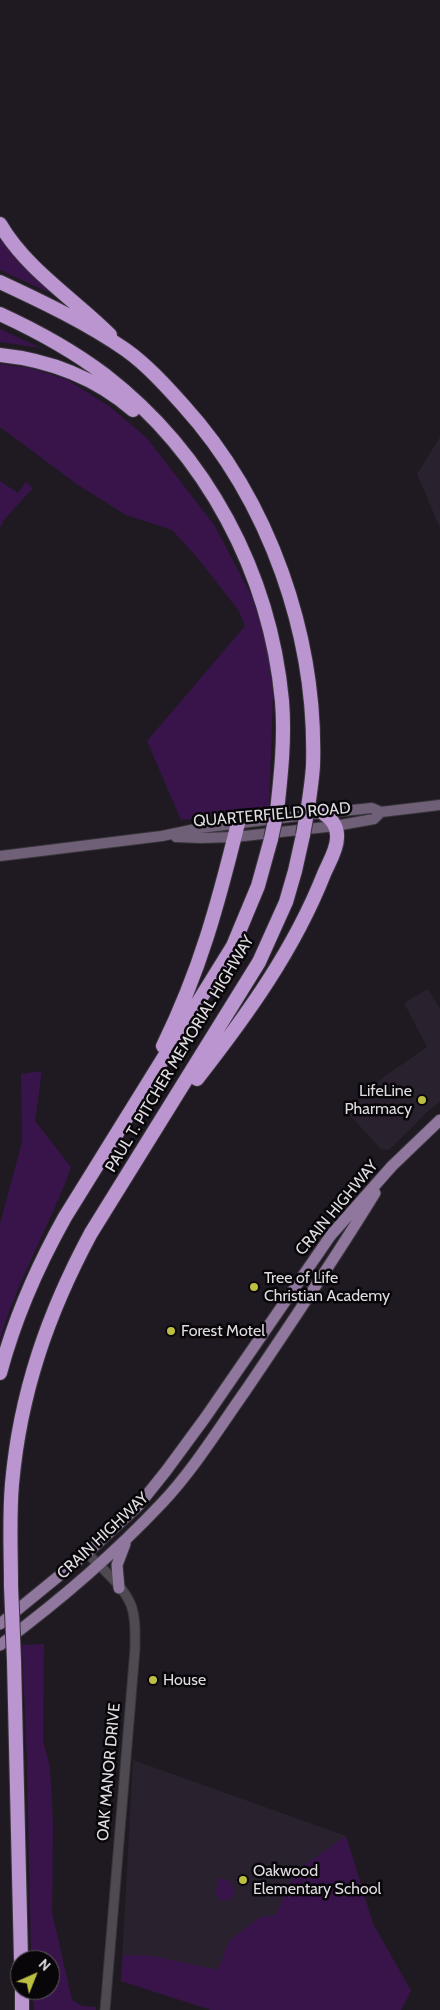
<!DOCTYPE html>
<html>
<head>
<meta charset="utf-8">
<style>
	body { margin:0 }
	#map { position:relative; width:440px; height:2010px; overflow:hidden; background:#1f1a22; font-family:Cabin,sans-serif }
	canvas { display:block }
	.north { position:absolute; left:10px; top:1950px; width:50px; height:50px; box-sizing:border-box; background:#080609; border:1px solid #5e5c5f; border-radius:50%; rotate:44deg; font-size:14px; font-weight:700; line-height:20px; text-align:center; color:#dfdce1 }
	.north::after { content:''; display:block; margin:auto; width:18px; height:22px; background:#bdbf43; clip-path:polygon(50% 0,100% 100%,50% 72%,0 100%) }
</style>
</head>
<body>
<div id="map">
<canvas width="440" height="2010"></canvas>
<div class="north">N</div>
</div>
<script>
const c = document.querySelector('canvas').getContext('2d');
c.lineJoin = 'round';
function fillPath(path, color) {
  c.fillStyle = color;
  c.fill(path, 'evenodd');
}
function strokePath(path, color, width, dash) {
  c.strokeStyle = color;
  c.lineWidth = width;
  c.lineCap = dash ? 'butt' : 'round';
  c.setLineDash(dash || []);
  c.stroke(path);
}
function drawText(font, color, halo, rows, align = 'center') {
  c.font = font + ' Cabin,sans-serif';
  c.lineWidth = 5;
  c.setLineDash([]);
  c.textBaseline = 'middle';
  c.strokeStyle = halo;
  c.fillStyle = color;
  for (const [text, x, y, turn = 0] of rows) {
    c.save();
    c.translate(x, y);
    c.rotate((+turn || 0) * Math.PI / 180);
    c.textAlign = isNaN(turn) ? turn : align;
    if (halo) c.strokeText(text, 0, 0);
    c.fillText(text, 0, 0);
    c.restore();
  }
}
const built = new Path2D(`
	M 440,437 L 440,528 L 417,474 Z
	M 428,989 L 440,1009 L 440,1102 L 428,1111 L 389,1150 L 381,1149 L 346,1111 L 385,1076 L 427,1047 L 404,1003 Z
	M 133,1760 L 346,1836 L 373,1924 L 411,1991 L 400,2010 L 211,2010 L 121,1981 Z`);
const green = new Path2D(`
	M 0,239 L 19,262 L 50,293 L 0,270 Z
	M 0,329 L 41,348 L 0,342 Z
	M 0,364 L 31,368 L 68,380 L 109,406 L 146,437 L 215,526 L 252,597 L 267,645 L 273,696 L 269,811 L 181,820 L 147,741 L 245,626 L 239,611 L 196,556 L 172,530 L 126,515 L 78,485 L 0,427 Z
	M 0,481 L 18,493 L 26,482 L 33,488 L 2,522 L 3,524 L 0,527 Z
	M 42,1071 L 35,1121 L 71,1167 C 50,1226 17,1280 0,1340 L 0,1224 L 22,1142 L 21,1074 Z
	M 44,1644 L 43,1741 L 50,1767 L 53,1825 L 52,1912 L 72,2000 L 82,2006 L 96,2007 L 96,2010 L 34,2010 L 32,1990 L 50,1990 L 50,1960 L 31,1960 L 27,1760 L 22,1645 Z
	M 346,1836 L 373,1924 L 411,1991 L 401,2010 L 211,2010 L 121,1981 L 123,1955 L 153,1956 L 218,1970 L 229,1941 L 260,1917 L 276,1915 L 294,1872 Z
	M 219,1878 L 230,1881 L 235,1894 L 230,1900 L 221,1900 L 215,1895 Z`);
const tertiary = new Path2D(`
	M 87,1553 C 101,1568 123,1585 131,1605 C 136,1618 135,1634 135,1649 L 105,2010`);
const secondary = new Path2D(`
	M 176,837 L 201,838 L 235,837 L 335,826 L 374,819 L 381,812
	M 0,856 L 162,836 L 200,828 L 323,813 L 372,808 L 381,812 L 440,805`);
const primary = new Path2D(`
	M 119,1588 L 117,1565 L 125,1544
	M 0,1624 L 87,1553 L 138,1506 L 166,1471 L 205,1418 L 331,1235 L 392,1166 L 440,1120
	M 0,1645 C 58,1602 113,1555 162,1503 C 194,1469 219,1428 246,1390 C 290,1325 334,1260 375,1193`);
const motorway = new Path2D(`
	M 0,224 C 26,269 74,299 110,335
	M 0,282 C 43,302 87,323 126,350 C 147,365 166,386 183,405 C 270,501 317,637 313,766 C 312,780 310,794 308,807
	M 0,314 C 37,331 72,350 105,375 C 207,454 270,573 282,701 C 285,738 281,775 277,811
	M 0,355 C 49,360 96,378 133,410
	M 163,1046 C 200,971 218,904 238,823
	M 197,1079 C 247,1015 294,950 324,874 C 328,864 337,850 337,838 C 338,827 332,819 323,813
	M 0,1373 C 15,1317 37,1267 65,1217 L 233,946 L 258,886 L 271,839
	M 11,1586 C 11,1552 9,1518 12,1484 C 20,1393 48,1313 91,1233 L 259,962 L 286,902 L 295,871 L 303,835
	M 14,1661 L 21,1960
	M 22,1990 L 22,2010`);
const motorwayBridge = new Path2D(`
	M 303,835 L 308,807
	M 271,839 L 277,811
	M 11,1586 L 14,1661`);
const markers = [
	[422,1100,5,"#bdbf43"],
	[254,1287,5,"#bdbf43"],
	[171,1331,5,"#bdbf43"],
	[153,1680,5,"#bdbf43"],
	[243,1880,5,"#bdbf43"]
];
const streetNames = [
	["QUARTERFIELD ROAD",272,815,-5],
	["PAUL T. PITCHER MEMORIAL HIGHWAY",180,1054,-59],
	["CRAIN HIGHWAY",337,1208,-50],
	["CRAIN HIGHWAY",103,1536,-43],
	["OAK MANOR DRIVE",109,1772,-85]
];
const poiNames = [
	["LifeLine",412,1091,"right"],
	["Pharmacy",412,1109,"right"],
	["Tree of Life",264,1278],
	["Christian Academy",264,1296],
	["Forest Motel",181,1331],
	["House",163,1680],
	["Oakwood",253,1871],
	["Elementary School",253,1889]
];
fillPath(built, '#29222e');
fillPath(green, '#38144b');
strokePath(tertiary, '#38353a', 11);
strokePath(secondary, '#38353a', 12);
strokePath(primary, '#38353a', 13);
strokePath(motorway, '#38353a', 16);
strokePath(tertiary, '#4f4a52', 9);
strokePath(secondary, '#6f6078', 10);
strokePath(primary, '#8f779e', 11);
strokePath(motorway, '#ba95d0', 14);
strokePath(motorwayBridge, '#38353a', 16, []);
strokePath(motorwayBridge, '#ba95d0', 14);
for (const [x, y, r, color] of markers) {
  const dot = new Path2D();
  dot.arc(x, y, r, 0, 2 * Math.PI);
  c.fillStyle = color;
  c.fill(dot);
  strokePath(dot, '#080609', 2);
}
drawText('16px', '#dfdce1', '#080609', streetNames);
drawText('16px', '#dfdce1', '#080609', poiNames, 'left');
</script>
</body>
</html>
